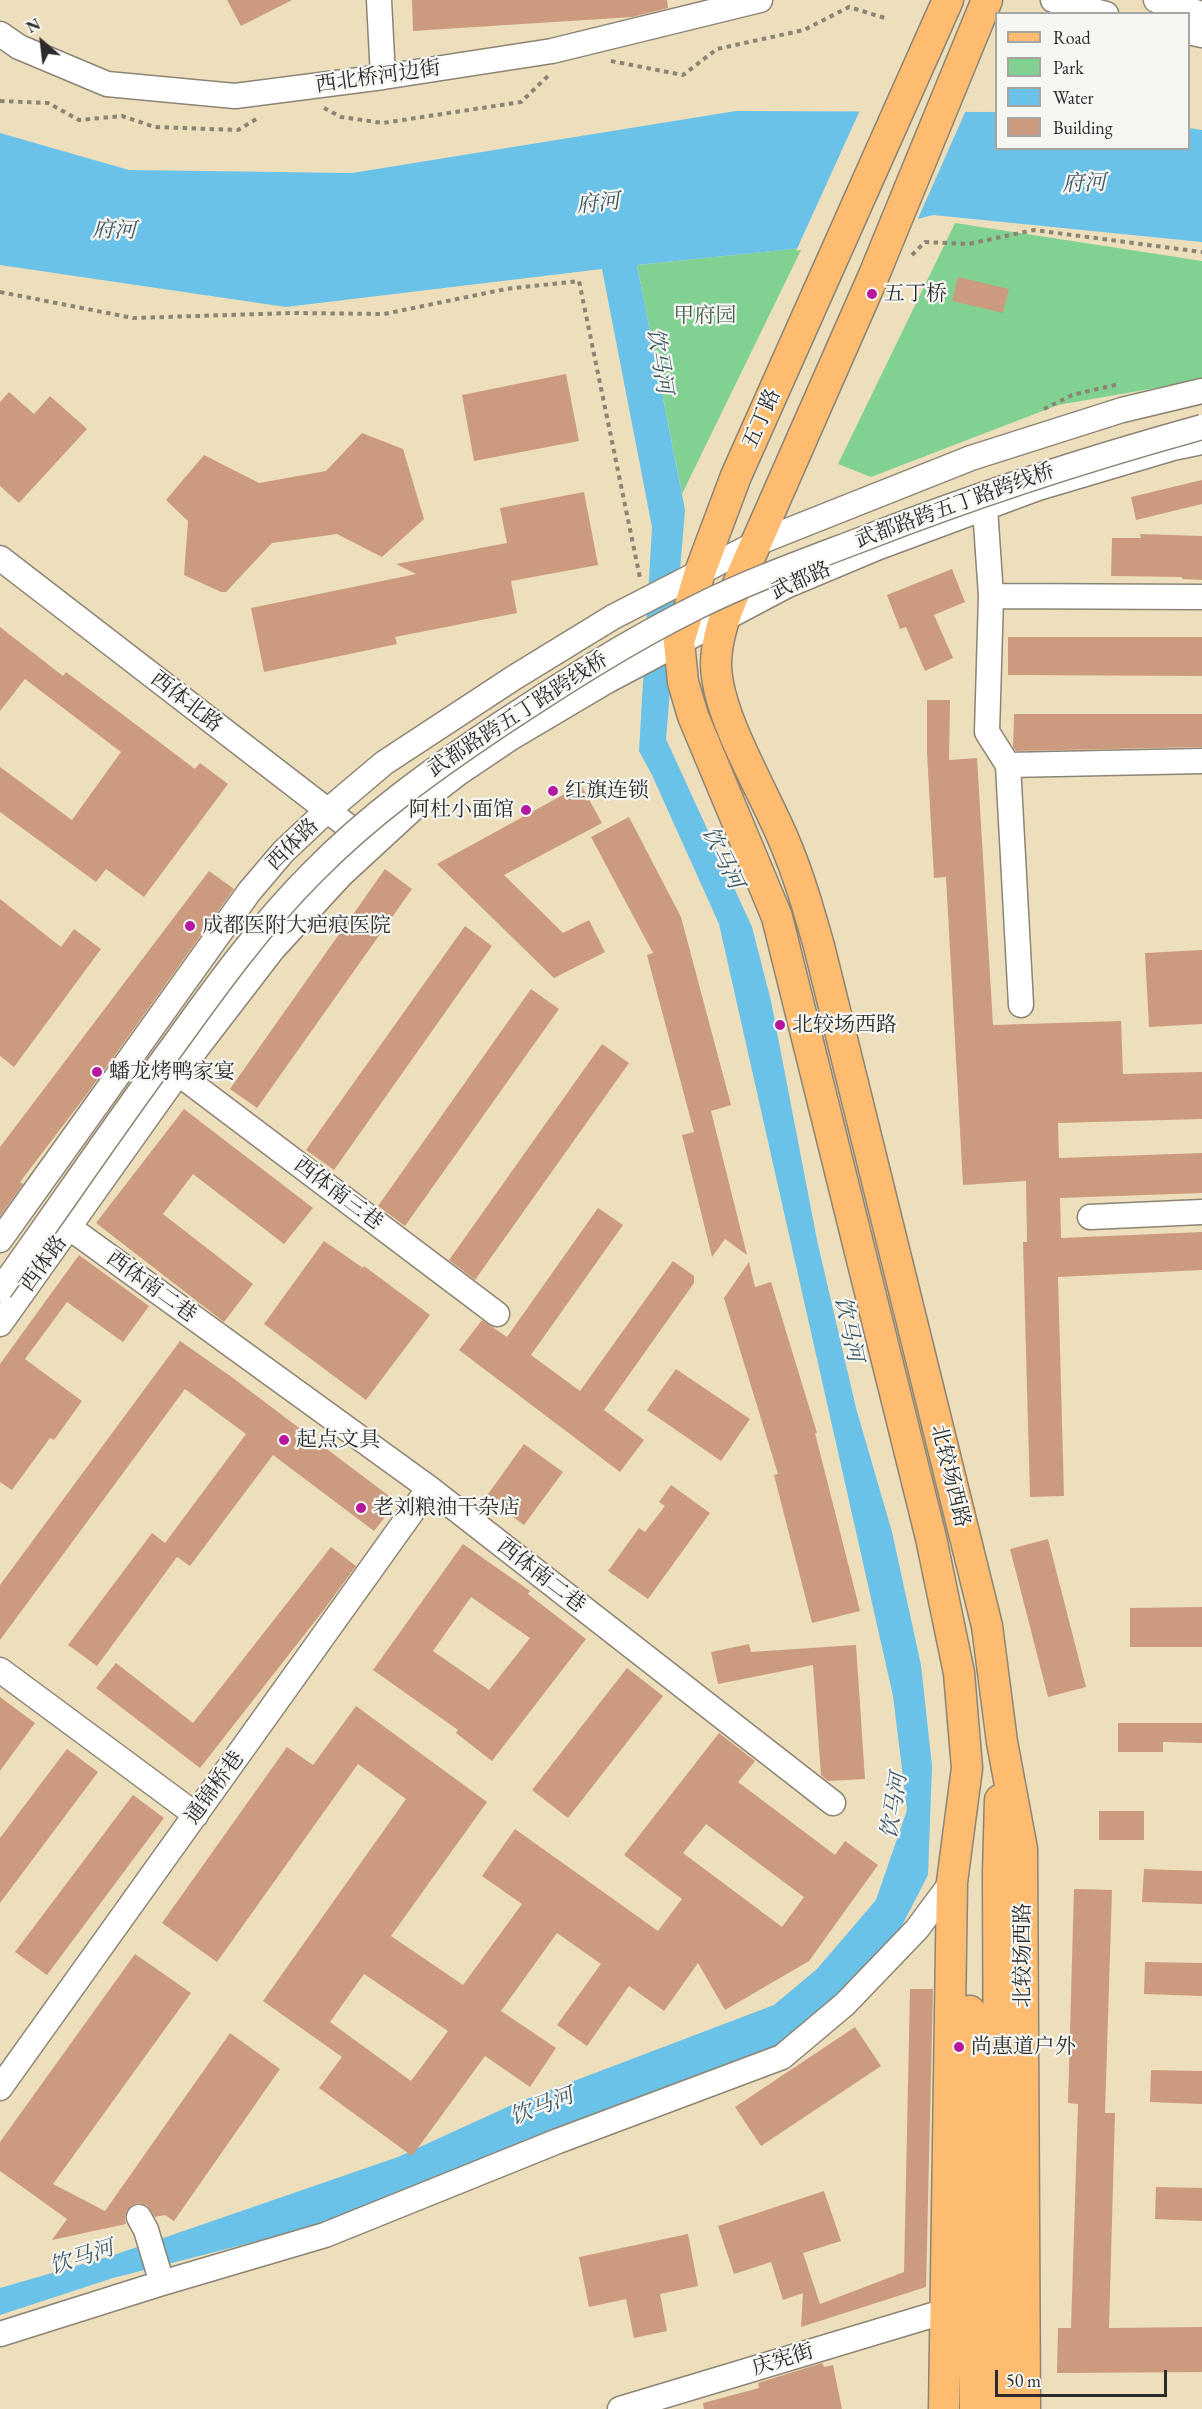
<!DOCTYPE html>
<html>
<head>
<meta charset="utf-8">
<style>
	body { margin:0 }
	#map { position:relative; width:1202px; height:2409px; overflow:hidden; background:#eddebc; font-family:"EB Garamond",serif }
	canvas { display:block }
	.legend { position:absolute; left:995px; top:12px; width:195px; height:138px; box-sizing:border-box; background:#f6f6f2; border:2px solid #a5a5a2; margin:0; padding:8px 10px; list-style:none; font-size:18px; color:#2b2b2b }
	.legend li { display:flex; align-items:center; gap:12px; height:30px }
	.legend b { width:30px; border:2px solid #a5a5a2 }
	.north { position:absolute; left:12px; top:12px; width:60px; height:60px; -webkit-text-stroke:4px #f6f6f2; paint-order:stroke; rotate:332deg; font-size:16px; font-weight:700; line-height:24px; text-align:center; color:#2b2b2b }
	.north::after { content:''; display:block; margin:auto; width:21px; height:27px; background:#2b2b2b; clip-path:polygon(50% 0,100% 100%,50% 72%,0 100%) }
	.scale { position:absolute; left:995px; top:2370px; width:172px; height:27px; box-sizing:border-box; border:3px solid #2b2b2b; border-top:0; padding-left:8px; font-size:18px; line-height:21px; white-space:nowrap; color:#2b2b2b; -webkit-text-stroke:4px #f6f6f2; paint-order:stroke }
</style>
</head>
<body>
<div id="map">
<canvas width="1202" height="2409"></canvas>
<ul class="legend">
<li><b style="height:8px;background:#febc70"></b>Road</li>
<li><b style="height:16px;background:#81d292"></b>Park</li>
<li><b style="height:16px;background:#6ac2e8"></b>Water</li>
<li><b style="height:16px;background:#cc9b7f"></b>Building</li>
</ul>
<div class="north">N</div>
<div class="scale">50 m</div>
</div>
<script>
const c = document.querySelector('canvas').getContext('2d');
c.lineJoin = 'round';
function fillPath(path, color) {
  c.fillStyle = color;
  c.fill(path, 'evenodd');
}
function strokePath(path, color, width, dash) {
  c.strokeStyle = color;
  c.lineWidth = width;
  c.lineCap = dash ? 'butt' : 'round';
  c.setLineDash(dash || []);
  c.stroke(path);
}
function drawText(font, color, halo, rows, align = 'center') {
  c.font = font + ' "EB Garamond","Noto Serif SC",serif';
  c.lineWidth = 4.5;
  c.setLineDash([]);
  c.textBaseline = 'middle';
  c.strokeStyle = halo;
  c.fillStyle = color;
  for (const [text, x, y, turn = 0] of rows) {
    c.save();
    c.translate(x, y);
    c.rotate((+turn || 0) * Math.PI / 180);
    c.textAlign = isNaN(turn) ? turn : align;
    if (halo) c.strokeText(text, 0, 0);
    c.fillText(text, 0, 0);
    c.restore();
  }
}
const green = new Path2D(`
	M 955,223 L 1202,261 L 1202,380 L 1058,405 L 871,477 L 838,464 Z
	M 802,248 L 682,494 L 637,265 Z`);
const water = new Path2D(`
	M 736,111 L 996,112 L 996,148 L 1188,148 L 1189,128 L 1202,130 L 1202,242 L 933,215 L 802,248 L 637,265 L 685,510 L 666,739 L 752,927 L 771,1001 L 817,1240 L 856,1408 L 892,1532 L 921,1665 L 932,1766 L 928,1875 L 892,1945 L 772,2056 L 379,2207 L 254,2242 L 113,2278 L 0,2315 L 0,2288 L 111,2256 L 398,2157 L 516,2103 L 774,2005 L 817,1969 L 876,1900 L 907,1810 L 893,1696 L 719,924 L 652,775 L 639,751 L 652,527 L 602,269 L 286,307 L 0,265 L 0,133 L 129,170 L 352,173 Z`);
const pier = new Path2D(`
	M 861,108 L 967,108 L 916,223 L 796,251 Z`);
const building = new Path2D(`
	M 227,0 L 292,0 L 241,26 Z
	M 412,0 L 667,0 L 668,8 L 632,17 L 413,31 Z
	M 958,277 L 1009,289 L 1003,313 L 952,301 Z
	M 566,374 L 579,441 L 474,461 L 462,395 Z
	M 9,392 L 34,414 L 50,396 L 87,429 L 19,503 L 0,486 L 0,402 Z
	M 362,433 L 403,449 L 424,519 L 382,557 L 337,534 L 272,543 L 226,592 L 221,592 L 184,575 L 188,521 L 166,500 L 204,455 L 259,483 L 326,471 Z
	M 1202,480 L 1202,504 L 1136,520 L 1131,497 Z
	M 584,492 L 598,565 L 511,581 L 517,613 L 395,637 L 397,644 L 264,672 L 251,608 L 416,574 L 396,564 L 507,543 L 500,508 Z
	M 1140,534 L 1202,536 L 1202,580 L 1182,579 L 1182,577 L 1111,576 L 1112,538 L 1141,538 Z
	M 952,569 L 965,602 L 934,615 L 953,658 L 925,671 L 906,627 L 900,629 L 887,595 Z
	M 0,627 L 63,676 L 66,672 L 195,769 L 200,763 L 228,784 L 144,897 L 106,869 L 96,882 L 0,812 L 0,767 L 72,820 L 121,752 L 25,679 L 0,711 Z
	M 1008,637 L 1202,637 L 1202,676 L 1008,675 Z
	M 927,700 L 950,700 L 949,760 L 977,758 L 993,1025 L 1121,1021 L 1123,1074 L 1202,1072 L 1202,1119 L 1058,1123 L 1059,1158 L 1202,1153 L 1202,1193 L 1060,1198 L 1061,1238 L 1202,1232 L 1202,1270 L 1058,1277 L 1064,1496 L 1030,1497 L 1023,1242 L 1027,1242 L 1026,1181 L 963,1185 L 946,877 L 934,878 L 927,753 Z
	M 1014,714 L 1202,714 L 1202,747 L 1016,751 L 1013,747 Z
	M 581,785 L 602,823 L 504,875 L 563,933 L 589,920 L 605,952 L 554,978 L 437,864 Z
	M 629,817 L 681,917 L 731,1105 L 711,1111 L 747,1255 L 725,1239 L 712,1257 L 682,1135 L 694,1132 L 647,955 L 653,953 L 591,837 Z
	M 385,869 L 412,889 L 257,1108 L 230,1089 Z
	M 209,871 L 234,889 L 87,1094 L 20,1182 L 23,1184 L 0,1216 L 0,1147 Z
	M 0,899 L 61,947 L 74,929 L 101,949 L 14,1067 L 0,1056 Z
	M 465,926 L 492,946 L 334,1170 L 306,1150 Z
	M 1202,950 L 1202,1024 L 1149,1027 L 1145,953 Z
	M 531,989 L 559,1009 L 405,1226 L 378,1206 Z
	M 602,1044 L 629,1063 L 475,1280 L 449,1260 Z
	M 184,1109 L 313,1208 L 284,1244 L 193,1174 L 163,1214 L 253,1284 L 224,1322 L 96,1223 Z
	M 598,1208 L 623,1225 L 531,1355 L 580,1391 L 673,1261 L 694,1276 L 694,1283 L 604,1410 L 644,1440 L 620,1472 L 459,1350 L 482,1320 L 507,1337 Z
	M 324,1241 L 363,1268 L 364,1266 L 430,1315 L 366,1400 L 264,1324 Z
	M 79,1255 L 149,1306 L 123,1342 L 67,1302 L 25,1359 L 82,1401 L 54,1440 L 50,1438 L 12,1490 L 0,1482 L 0,1364 Z
	M 749,1262 L 755,1287 L 771,1282 L 817,1433 L 815,1433 L 860,1611 L 812,1623 L 774,1475 L 778,1474 L 724,1298 Z
	M 180,1341 L 233,1378 L 397,1502 L 374,1531 L 273,1455 L 190,1566 L 177,1557 L 97,1666 L 68,1645 L 152,1533 L 165,1543 L 246,1434 L 185,1389 L 0,1640 L 0,1585 Z
	M 676,1369 L 750,1419 L 721,1461 L 647,1410 Z
	M 524,1444 L 563,1472 L 524,1525 L 486,1497 Z
	M 671,1485 L 710,1513 L 648,1599 L 608,1571 L 639,1528 L 645,1532 L 665,1506 L 659,1502 Z
	M 1048,1539 L 1086,1687 L 1048,1697 L 1010,1549 Z
	M 463,1544 L 530,1591 L 528,1594 L 586,1639 L 492,1761 L 456,1733 L 458,1730 L 373,1670 ZM 471,1597 L 530,1638 L 489,1690 L 433,1651 Z
	M 331,1547 L 356,1566 L 323,1611 L 200,1768 L 96,1688 L 116,1663 L 193,1723 Z
	M 1202,1607 L 1202,1647 L 1130,1647 L 1130,1608 Z
	M 749,1644 L 751,1652 L 856,1645 L 865,1779 L 828,1781 L 821,1775 L 813,1665 L 718,1684 L 711,1652 Z
	M 627,1668 L 663,1696 L 568,1818 L 532,1790 Z
	M 0,1697 L 35,1723 L 0,1771 Z
	M 356,1706 L 487,1802 L 391,1936 L 463,1985 L 522,1904 L 482,1876 L 515,1829 L 658,1931 L 682,1899 L 624,1855 L 719,1733 L 755,1761 L 738,1782 L 835,1855 L 845,1841 L 878,1865 L 809,1961 L 725,2010 L 698,1963 L 664,2011 L 629,1986 L 587,2046 L 557,2025 L 601,1964 L 557,1933 L 501,2011 L 556,2048 L 530,2087 L 485,2056 L 412,2156 L 319,2088 L 342,2057 L 263,2001 L 406,1799 L 358,1764 L 217,1962 L 162,1923 L 287,1747 L 313,1765 ZM 706,1824 L 804,1897 L 782,1927 L 683,1853 ZM 364,1974 L 448,2031 L 411,2081 L 330,2022 Z
	M 1118,1723 L 1202,1723 L 1202,1743 L 1163,1742 L 1163,1752 L 1118,1752 Z
	M 67,1749 L 98,1772 L 0,1903 L 0,1838 Z
	M 133,1795 L 164,1818 L 47,1975 L 15,1952 Z
	M 1099,1811 L 1144,1811 L 1144,1840 L 1099,1840 Z
	M 1144,1869 L 1202,1871 L 1202,1904 L 1142,1902 Z
	M 1074,1889 L 1112,1890 L 1105,2113 L 1115,2113 L 1109,2328 L 1202,2327 L 1202,2372 L 1057,2373 L 1058,2328 L 1071,2328 L 1078,2104 L 1068,2103 Z
	M 135,1954 L 191,1993 L 53,2184 L 105,2211 L 230,2033 L 280,2069 L 174,2221 L 165,2215 L 155,2217 L 147,2205 L 139,2203 L 132,2205 L 127,2210 L 125,2217 L 126,2224 L 52,2240 L 67,2219 L 0,2171 L 0,2142 Z
	M 1145,1962 L 1202,1963 L 1202,1996 L 1144,1994 Z
	M 910,1989 L 933,1989 L 926,2287 L 801,2327 L 803,2293 L 783,2300 L 771,2262 L 734,2274 L 718,2226 L 824,2191 L 841,2241 L 803,2253 L 820,2304 L 904,2272 Z
	M 855,2027 L 881,2066 L 761,2146 L 735,2107 Z
	M 1151,2070 L 1202,2071 L 1202,2104 L 1150,2102 Z
	M 1156,2187 L 1202,2188 L 1202,2221 L 1155,2219 Z
	M 688,2234 L 698,2286 L 660,2294 L 667,2331 L 634,2338 L 626,2299 L 589,2307 L 579,2257 Z
	M 822,2363 L 824,2367 L 833,2365 L 842,2409 L 704,2409 L 703,2403 L 759,2388 L 758,2383 Z`);
const path = new Path2D(`
	M 611,61 L 683,75 L 717,49 L 804,30 L 849,7 L 885,18
	M 0,101 L 48,103 L 79,120 L 122,116 L 155,127 L 238,130 L 258,118
	M 324,108 L 341,117 L 383,123 L 521,102 L 548,76
	M 912,255 L 925,242 L 968,244 L 1034,230 L 1202,252
	M 0,292 L 133,318 L 292,313 L 384,314 L 506,289 L 579,281 L 640,578
	M 1044,409 L 1072,395 L 1119,384`);
const minor = new Path2D(`
	M 379,0 L 383,77
	M 1053,0 L 1106,14
	M 1156,0 L 1202,14
	M 1188,32 L 1202,35
	M 0,34 L 19,47 L 107,84 L 235,96 L 383,77 L 552,51 L 760,0
	M 985,508 L 991,596 L 987,732 L 1008,765 L 1202,761
	M 0,558 L 371,844
	M 991,596 L 1202,597
	M 1008,765 L 1021,1005
	M 179,1074 L 497,1314
	M 1090,1217 L 1202,1212
	M 70,1228 L 429,1488 L 833,1803
	M 0,1240 L 249,892 L 283,852 L 319,818 L 384,763 L 515,677 L 613,617 L 757,543 L 971,458 L 1122,410 L 1202,391
	M 0,1324 L 187,1061 L 273,949 L 341,875 L 418,804 L 460,772 L 509,739 L 607,681 L 786,586 L 879,547 L 1038,488 L 1173,448 L 1202,442
	M 0,1670 L 196,1815
	M 0,2088 L 429,1488
	M 139,2217 L 146,2230 L 162,2283
	M 0,2334 L 162,2283 L 325,2235 L 558,2141 L 782,2057 L 845,2004 L 917,1929 L 952,1882
	M 620,2409 L 946,2311`);
const major = new Path2D(`
	M 987,0 L 874,275 L 735,591 C 725,615 716,639 716,665 C 717,717 765,793 785,843 C 799,876 809,911 819,946 L 987,1626 L 1002,1742 L 1022,1849 L 1025,2409
	M 1000,1800 L 998,1873 L 1000,2409
	M 970,2011 L 975,2409
	M 944,2409 L 952,1882 L 967,1768 L 959,1673 L 931,1538 L 777,917 L 693,716 L 683,682 L 679,642 L 700,572 L 736,476 L 948,0`);
const minorBridge = new Path2D(`
	M 0,1290 C 58,1209 114,1126 173,1046 C 216,986 260,925 313,872 C 369,815 432,770 499,725 C 563,683 628,641 697,607 C 749,581 805,561 860,540 C 972,496 1086,459 1202,427`);
const markers = [
	[872,294,6,"#b5179e"],
	[553,791,6,"#b5179e"],
	[526,810,6,"#b5179e"],
	[190,926,6,"#b5179e"],
	[780,1025,6,"#b5179e"],
	[97,1072,6,"#b5179e"],
	[284,1440,6,"#b5179e"],
	[361,1508,6,"#b5179e"],
	[959,2047,6,"#b5179e"]
];
const streetNames = [
	["西北桥河边街",378,77,-8],
	["五丁路",762,419,-66],
	["武都路跨五丁路跨线桥",955,506,-20],
	["武都路",801,581,-24],
	["西体北路",186,702,38],
	["武都路跨五丁路跨线桥",518,715,-33],
	["西体路",293,845,-45],
	["西体南三巷",338,1194,37],
	["西体路",44,1264,-54],
	["西体南二巷",151,1287,36],
	["北较场西路",950,1476,76],
	["西体南二巷",541,1576,38],
	["通锦桥巷",215,1788,-54],
	["北较场西路",1023,1955,-90],
	["庆宪街",783,2360,-17]
];
const poiNames = [
	["五丁桥",884,294],
	["红旗连锁",565,791],
	["阿杜小面馆",514,810,"right"],
	["成都医附大疤痕医院",202,926],
	["北较场西路",792,1025],
	["蟠龙烤鸭家宴",109,1072],
	["起点文具",296,1440],
	["老刘粮油干杂店",373,1508],
	["尚惠道户外",971,2047]
];
const parkNames = [
	["甲府园",705,316]
];
const waterNames = [
	["府河",1084,184,-2],
	["府河",598,204,-6],
	["府河",114,231,1],
	["饮马河",659,361,81],
	["饮马河",722,858,64],
	["饮马河",848,1329,78],
	["饮马河",895,1806,-81],
	["饮马河",542,2107,-21],
	["饮马河",82,2258,-18]
];
fillPath(green, '#81d292');
fillPath(water, '#6ac2e8');
fillPath(pier, '#eddebc');
fillPath(building, '#cc9b7f');
strokePath(minor, '#8c8474', 27);
strokePath(major, '#8c8474', 33);
strokePath(path, '#8c8474', 4, [4.5, 4.5]);
strokePath(minor, '#fff', 24);
strokePath(major, '#febc70', 30);
strokePath(minorBridge, '#8c8474', 27, []);
strokePath(minorBridge, '#fff', 24);
for (const [x, y, r, color] of markers) {
  const dot = new Path2D();
  dot.arc(x, y, r, 0, 2 * Math.PI);
  c.fillStyle = color;
  c.fill(dot);
  strokePath(dot, '#f6f6f2', 2);
}
drawText('21px', '#2b2b2b', '#f6f6f2', streetNames);
drawText('21px', '#2b2b2b', '#f6f6f2', poiNames, 'left');
drawText('21px', '#455d4a', '#f6f6f2', parkNames);
drawText('italic 22px', '#3e5864', '#f6f6f2', waterNames);
</script>
</body>
</html>
